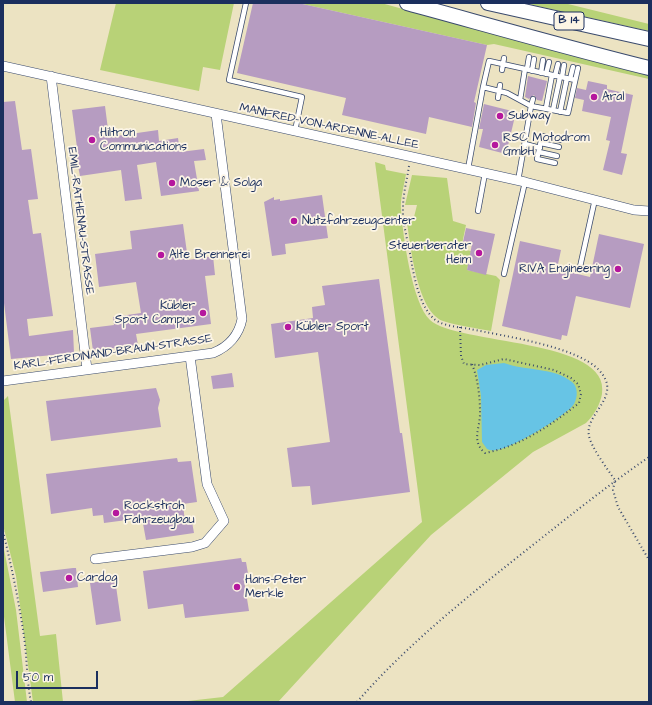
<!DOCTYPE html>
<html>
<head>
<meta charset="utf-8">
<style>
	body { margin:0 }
	#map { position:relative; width:652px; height:705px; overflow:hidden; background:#ece3c2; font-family:"Architects Daughter",sans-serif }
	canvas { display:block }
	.frame { position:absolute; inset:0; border:4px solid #1b2f5e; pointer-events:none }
	.scale { position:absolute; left:16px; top:671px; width:82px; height:18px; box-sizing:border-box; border:2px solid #1b2f5e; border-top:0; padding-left:5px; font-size:12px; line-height:14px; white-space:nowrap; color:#1b2f5e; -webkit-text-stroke:3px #fcf5e5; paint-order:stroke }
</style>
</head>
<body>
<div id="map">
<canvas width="652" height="705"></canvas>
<div class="frame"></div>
<div class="scale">50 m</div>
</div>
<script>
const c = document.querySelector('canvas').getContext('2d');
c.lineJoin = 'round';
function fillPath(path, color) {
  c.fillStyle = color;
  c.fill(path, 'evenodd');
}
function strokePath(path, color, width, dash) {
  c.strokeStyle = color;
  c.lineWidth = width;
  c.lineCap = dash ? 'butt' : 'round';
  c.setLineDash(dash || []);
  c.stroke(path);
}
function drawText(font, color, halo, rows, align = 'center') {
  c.font = font + ' "Architects Daughter",sans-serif';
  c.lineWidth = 3.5;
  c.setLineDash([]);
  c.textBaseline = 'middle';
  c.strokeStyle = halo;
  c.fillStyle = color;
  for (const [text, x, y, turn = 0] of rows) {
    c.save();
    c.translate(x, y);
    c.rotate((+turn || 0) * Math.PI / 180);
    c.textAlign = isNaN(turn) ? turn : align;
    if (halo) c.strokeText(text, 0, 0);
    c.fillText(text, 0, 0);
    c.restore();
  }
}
const green = new Path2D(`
	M 116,3 L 234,3 L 220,70 L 203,67 L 199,91 L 100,70 Z
	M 298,3 L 381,3 L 516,40 L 645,70 L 649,71 L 649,79 L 494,44 L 487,45 Z
	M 524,3 L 564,3 L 649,24 L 649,31 Z
	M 375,162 L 385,165 L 386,170 L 406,174 C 404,186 400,199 401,210 C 403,236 412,303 430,320 C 456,345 612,338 602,394 C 600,405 594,415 586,423 L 533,452 L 431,535 L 278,702 L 179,702 L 223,697 L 422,522 Z
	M 412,175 L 447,178 L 453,221 L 466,225 L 461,249 L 471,251 L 467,270 L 496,276 L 500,280 L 491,331 C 476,328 458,326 443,321 C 417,311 411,248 407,223 L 413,221 L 417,205 L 405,205 Z
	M 8,396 L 40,636 L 56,634 L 63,702 L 33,702 L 16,576 L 3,525 L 3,401 Z
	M 3,544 L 16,610 L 27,702 L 15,702 L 3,609 Z`);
const water = new Path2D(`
	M 504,363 C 525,371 554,367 572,382 C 578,387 578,397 574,404 C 566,416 511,449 496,450 C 493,451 489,450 487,449 L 482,442 L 481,396 L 477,370 L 486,365 Z`);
const building = new Path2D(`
	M 253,3 L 298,3 L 487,45 L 474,102 L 476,103 L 472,127 L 429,117 L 426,134 L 342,115 L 346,98 L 237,73 Z
	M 528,76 L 547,81 L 542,101 L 537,100 L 534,95 L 529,99 L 525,97 Z
	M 588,81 L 607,85 L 607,89 L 633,95 L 621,153 L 627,154 L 622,175 L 603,170 L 610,141 L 606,140 L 611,117 L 582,111 L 584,100 L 575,98 L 577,88 L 586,90 Z
	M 15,101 L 22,150 L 31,149 L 38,199 L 28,200 L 33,234 L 41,233 L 53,316 L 27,319 L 29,336 L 73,330 L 74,353 L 11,359 L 3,295 L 3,102 Z
	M 484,104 L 516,112 L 506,154 L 479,147 L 483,129 L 479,129 Z
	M 105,106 L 109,137 L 158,130 L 159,141 L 178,138 L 180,152 L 204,149 L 206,160 L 194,161 L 199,191 L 161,196 L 156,162 L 137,165 L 142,199 L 125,201 L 121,170 L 80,176 L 76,156 L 78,155 L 72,110 Z
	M 322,195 L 328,238 L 285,244 L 286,254 L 272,256 L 264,202 L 274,197 L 274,200 L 280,199 L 280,201 Z
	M 183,224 L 188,260 L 213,256 L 215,275 L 205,276 L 211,324 L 136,334 L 138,345 L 93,351 L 90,328 L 114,325 L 113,317 L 141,313 L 136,282 L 99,287 L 95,254 L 132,249 L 130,231 Z
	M 466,228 L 495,234 L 486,275 L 467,270 L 472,244 L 463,242 Z
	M 599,234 L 644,244 L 630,308 L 576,296 L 567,336 L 562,335 L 561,340 L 502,326 L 520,241 L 561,250 L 557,269 L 590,277 Z
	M 379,279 L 400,433 L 402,433 L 410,492 L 312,505 L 310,486 L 292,487 L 287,448 L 330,442 L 318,352 L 275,358 L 271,324 L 313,318 L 312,307 L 325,305 L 322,286 Z
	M 232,373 L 234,387 L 213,389 L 211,376 Z
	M 156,388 L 160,400 L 158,408 L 161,427 L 51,441 L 46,401 Z
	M 177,458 L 178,462 L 191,461 L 197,502 L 183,504 L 185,523 L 192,522 L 194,533 L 146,540 L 142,518 L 104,523 L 103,515 L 93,516 L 92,508 L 51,514 L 46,474 Z
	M 241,558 L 242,562 L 246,562 L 249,579 L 244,580 L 249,611 L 185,618 L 183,604 L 148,609 L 143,571 Z
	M 73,568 L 76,568 L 78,587 L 43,592 L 40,572 Z
	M 115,579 L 121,621 L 96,625 L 90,583 Z`);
const path = new Path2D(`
	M 409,166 C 407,180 403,194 403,208 C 402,223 410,249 412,265 C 415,281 420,305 433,318 C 441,326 459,327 470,329 C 503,336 576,346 599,370 C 624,397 584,413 589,436 C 591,447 608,470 615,480 L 613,490 L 618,507 L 649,560
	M 460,327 L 461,356 L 464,364 L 480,365 L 504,359 L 554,370 L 571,378 L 578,384 L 581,394 L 579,403 C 551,425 521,446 485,453 C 471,441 480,429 480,413 C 480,397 478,379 472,364
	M 3,531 C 12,569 20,606 25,644 C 27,663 27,682 31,702
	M 357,702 C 405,647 462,601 519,556 C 562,522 604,488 649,457`);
const lane = new Path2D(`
	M 246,3 L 229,80 L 302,97 L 295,131
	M 527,69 L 529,57
	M 502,70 L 504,58
	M 532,71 L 534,59
	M 541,73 L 543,60
	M 546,74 L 549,62
	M 555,76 L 558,64
	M 562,77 L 564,65
	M 570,79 L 573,67
	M 483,87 L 489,61 L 575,80
	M 498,98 L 500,85
	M 533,99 L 531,106 L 568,113 L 578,68
	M 520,100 L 525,69
	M 546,108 L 552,75
	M 553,110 L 560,77
	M 560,112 L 567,78
	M 541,143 L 559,147
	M 525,144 L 540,148
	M 539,152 L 557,156
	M 555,163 L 537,159 L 542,136 L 560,140
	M 468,169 L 483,87 L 507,93 L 531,106 L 518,181
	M 478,211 L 485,173
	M 580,267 L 595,199
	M 504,274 L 525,182`);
const street = new Path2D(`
	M 3,66 L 525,182 L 634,210 L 649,211
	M 51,76 L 87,369
	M 3,381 L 213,353 C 228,347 239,335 242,319 L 216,114
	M 95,559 L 192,547 L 205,543 L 224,521 L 207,484 L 190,356`);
const primary = new Path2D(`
	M 407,3 C 488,25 568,48 649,68
	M 488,3 L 649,39`);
const markers = [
	[594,97,4,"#b5179e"],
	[500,116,4,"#b5179e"],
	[92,140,4,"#b5179e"],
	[495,145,4,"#b5179e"],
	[172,183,4,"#b5179e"],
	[294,221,4,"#b5179e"],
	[479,253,4,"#b5179e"],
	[161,255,4,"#b5179e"],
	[618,269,4,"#b5179e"],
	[203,313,4,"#b5179e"],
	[288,327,4,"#b5179e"],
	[116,513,4,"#b5179e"],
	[69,578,4,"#b5179e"],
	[237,587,4,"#b5179e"]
];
const shields = [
	[569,21,30]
];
const shieldNames = [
	["B 14",569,21]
];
const poiNames = [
	["Aral",602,97],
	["Subway",508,116],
	["Hiltron",100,133],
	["Communications",100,147],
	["RSC Motodrom",503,138],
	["GmbH",503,152],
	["Moser & Solga",180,183],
	["Nutzfahrzeugcenter",302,221],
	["Steuerberater",471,246,"right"],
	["Heim",471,260,"right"],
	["Alte Brennerei",169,255],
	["RIVA Engineering",610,269,"right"],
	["Kübler",195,306,"right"],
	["Sport Campus",195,320,"right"],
	["Kübler Sport",296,327],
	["Rockstroh",124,506],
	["Fahrzeugbau",124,520],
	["Cardog",77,578],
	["Hans-Peter",245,580],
	["Merkle",245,594]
];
const streetNames = [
	["MANFRED-VON-ARDENNE-ALLEE",329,127,12],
	["EMIL-RATHENAU-STRASSE",80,221,83],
	["KARL-FERDINAND-BRAUN-STRASSE",113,353,-8]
];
fillPath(green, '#b8d277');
fillPath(water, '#67c4e5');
fillPath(building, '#b69cc1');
strokePath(lane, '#3a4a6d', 6);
strokePath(street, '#3a4a6d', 10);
strokePath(primary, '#3a4a6d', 16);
strokePath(path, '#3a4a6d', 2, [1, 3]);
strokePath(lane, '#fff', 4.5);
strokePath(street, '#fff', 9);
strokePath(primary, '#fff', 14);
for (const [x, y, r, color] of markers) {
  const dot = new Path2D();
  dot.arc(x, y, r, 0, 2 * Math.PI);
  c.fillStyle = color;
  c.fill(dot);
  strokePath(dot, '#fcf5e5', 1.5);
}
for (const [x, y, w] of shields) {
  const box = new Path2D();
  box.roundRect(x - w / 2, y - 9, w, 18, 3);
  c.fillStyle = '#fcf5e5';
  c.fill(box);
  strokePath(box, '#1b2f5e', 1);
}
drawText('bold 11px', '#1b2f5e', null, shieldNames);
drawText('12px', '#1b2f5e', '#fcf5e5', poiNames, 'left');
drawText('12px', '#1b2f5e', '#fcf5e5', streetNames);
</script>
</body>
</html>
